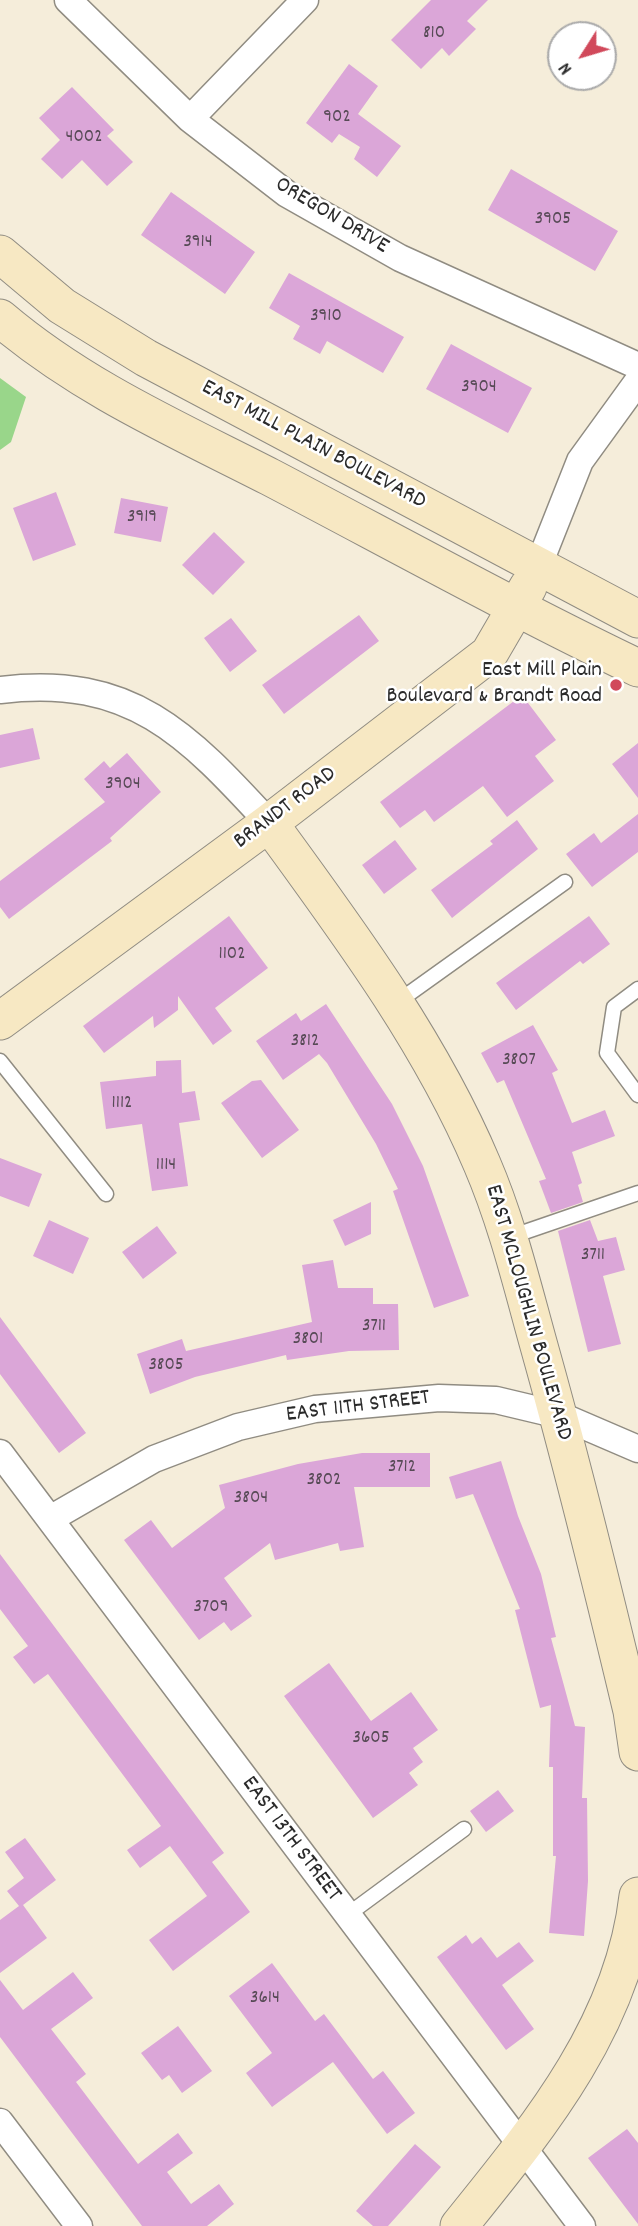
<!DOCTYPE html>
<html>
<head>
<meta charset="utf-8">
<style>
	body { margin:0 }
	#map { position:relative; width:638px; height:2226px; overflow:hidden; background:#f5edda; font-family:Dekko,sans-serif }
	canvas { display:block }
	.north { position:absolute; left:547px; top:21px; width:70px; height:70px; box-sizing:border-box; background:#fff; border:2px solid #aaa; border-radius:50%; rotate:233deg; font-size:19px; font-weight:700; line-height:28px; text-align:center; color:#2b2b2b }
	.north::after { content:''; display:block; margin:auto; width:24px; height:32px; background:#d1495b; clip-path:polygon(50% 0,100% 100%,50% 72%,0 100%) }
</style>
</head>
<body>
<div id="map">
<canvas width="638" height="2226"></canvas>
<div class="north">N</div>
</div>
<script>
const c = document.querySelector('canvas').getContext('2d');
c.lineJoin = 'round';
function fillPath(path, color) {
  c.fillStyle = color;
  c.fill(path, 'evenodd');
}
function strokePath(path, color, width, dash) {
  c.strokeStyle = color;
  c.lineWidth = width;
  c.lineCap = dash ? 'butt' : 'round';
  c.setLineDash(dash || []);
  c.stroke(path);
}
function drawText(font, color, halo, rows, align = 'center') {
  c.font = font + ' Dekko,sans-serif';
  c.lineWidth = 5;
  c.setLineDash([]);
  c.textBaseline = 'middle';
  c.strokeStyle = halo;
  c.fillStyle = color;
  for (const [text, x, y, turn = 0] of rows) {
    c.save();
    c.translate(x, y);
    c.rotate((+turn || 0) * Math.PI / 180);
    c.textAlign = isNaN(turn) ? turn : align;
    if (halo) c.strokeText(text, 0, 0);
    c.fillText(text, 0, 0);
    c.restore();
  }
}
const green = new Path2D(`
	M 0,378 L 26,397 L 11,442 L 0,450 Z`);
const building = new Path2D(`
	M 431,0 L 488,0 L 467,21 L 476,29 L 449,56 L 442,48 L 421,69 L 391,40 Z
	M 349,64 L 378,86 L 358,114 L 401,146 L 377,177 L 354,159 L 360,147 L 339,134 L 332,143 L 306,123 Z
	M 72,87 L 114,130 L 107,136 L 133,162 L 107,186 L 82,160 L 62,179 L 41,159 L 60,140 L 39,118 Z
	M 511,169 L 618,231 L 595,271 L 488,210 Z
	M 171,192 L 255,252 L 225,294 L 141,235 Z
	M 289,273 L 404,337 L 383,373 L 327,341 L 320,354 L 293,339 L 300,326 L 269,308 Z
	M 451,344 L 532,388 L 508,433 L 426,389 Z
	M 56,492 L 76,545 L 33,561 L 13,508 Z
	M 121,498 L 168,507 L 161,542 L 114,533 Z
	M 214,532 L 245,562 L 213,595 L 182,565 Z
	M 359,615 L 379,641 L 284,714 L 262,685 Z
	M 231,618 L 257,651 L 230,672 L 204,638 Z
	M 522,695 L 556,740 L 535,756 L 554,781 L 507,817 L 483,786 L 434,822 L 425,810 L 400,828 L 380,802 Z
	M 33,728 L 40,759 L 0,768 L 0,735 Z
	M 638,743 L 638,798 L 612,764 Z
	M 127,753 L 161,792 L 110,838 L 112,841 L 9,919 L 0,907 L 0,881 L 105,802 L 84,779 L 104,761 L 110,768 Z
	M 638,814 L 638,852 L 592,887 L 566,854 L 594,833 L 601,843 Z
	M 517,820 L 538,849 L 452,918 L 431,890 L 493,844 L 490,841 Z
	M 395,840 L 417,869 L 384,894 L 362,865 Z
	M 229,916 L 268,968 L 215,1008 L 232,1031 L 213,1045 L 178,996 L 178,1010 L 154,1028 L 153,1016 L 104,1053 L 83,1026 Z
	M 589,916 L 610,944 L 583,964 L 580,961 L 516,1010 L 496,983 Z
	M 326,1004 L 392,1104 L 423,1166 L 469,1296 L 434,1308 L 393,1191 L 398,1189 L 376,1144 L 327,1063 L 319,1054 L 283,1080 L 256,1041 L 296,1013 L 301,1021 Z
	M 533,1025 L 558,1070 L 552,1073 L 572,1123 L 605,1110 L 615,1136 L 572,1152 L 582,1183 L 578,1185 L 583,1202 L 551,1213 L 539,1181 L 546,1179 L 504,1080 L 497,1083 L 481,1053 Z
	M 181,1060 L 182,1093 L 195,1091 L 200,1120 L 179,1123 L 188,1186 L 152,1191 L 142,1124 L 106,1129 L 100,1082 L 156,1076 L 156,1061 Z
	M 261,1080 L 299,1130 L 262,1158 L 221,1103 L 252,1081 Z
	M 0,1158 L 42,1174 L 29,1207 L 0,1196 Z
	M 371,1202 L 371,1234 L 345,1246 L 333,1220 Z
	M 49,1220 L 89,1238 L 73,1274 L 33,1256 Z
	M 590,1220 L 598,1241 L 616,1237 L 625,1270 L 603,1276 L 621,1344 L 588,1352 L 558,1231 Z
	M 157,1226 L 177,1253 L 143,1279 L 122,1252 Z
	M 333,1260 L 338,1288 L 373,1288 L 373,1304 L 398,1304 L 399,1350 L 349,1351 L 287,1360 L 286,1355 L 195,1377 L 150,1394 L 137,1354 L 182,1339 L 186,1351 L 312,1322 L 302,1265 Z
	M 0,1317 L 86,1433 L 59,1453 L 0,1374 Z
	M 362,1453 L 430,1453 L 430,1487 L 354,1487 L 364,1547 L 340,1551 L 338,1543 L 275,1560 L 270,1543 L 224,1578 L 252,1616 L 231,1631 L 224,1622 L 199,1640 L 124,1540 L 151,1520 L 172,1548 L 225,1508 L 219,1485 L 298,1464 Z
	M 501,1461 L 518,1516 L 541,1574 L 556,1637 L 551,1638 L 575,1726 L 585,1727 L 582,1798 L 587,1798 L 588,1881 L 584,1936 L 549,1933 L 556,1856 L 553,1856 L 553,1767 L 549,1767 L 551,1705 L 540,1708 L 515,1610 L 520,1609 L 473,1494 L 456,1499 L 449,1477 Z
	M 0,1554 L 224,1853 L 212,1862 L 250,1912 L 173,1971 L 149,1940 L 207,1896 L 170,1846 L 140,1868 L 127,1850 L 161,1826 L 48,1674 L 34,1684 L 13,1657 L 28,1646 L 0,1609 Z
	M 329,1663 L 371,1721 L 411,1692 L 438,1730 L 413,1748 L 423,1762 L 409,1773 L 418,1785 L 373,1818 L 284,1696 Z
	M 498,1790 L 514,1811 L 486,1832 L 470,1811 Z
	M 25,1838 L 56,1880 L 23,1905 L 47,1938 L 0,1973 L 0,1920 L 19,1906 L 7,1891 L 24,1878 L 5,1852 Z
	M 466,1935 L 472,1944 L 481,1937 L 497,1958 L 519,1942 L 534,1961 L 502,1985 L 534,2029 L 506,2050 L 437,1957 Z
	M 272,1963 L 315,2021 L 324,2014 L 373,2079 L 383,2071 L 415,2113 L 387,2134 L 333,2062 L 272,2107 L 246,2073 L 272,2053 L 229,1996 Z
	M 73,1972 L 93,1998 L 51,2029 L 86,2074 L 76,2082 L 138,2164 L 178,2133 L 193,2153 L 167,2172 L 191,2204 L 219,2184 L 234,2204 L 207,2226 L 142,2226 L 0,2037 L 0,1980 L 23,2010 Z
	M 178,2026 L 212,2071 L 182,2093 L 169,2075 L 162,2080 L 141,2053 Z
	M 627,2129 L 638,2143 L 638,2224 L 588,2158 Z
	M 415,2144 L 441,2167 L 388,2226 L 373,2226 L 356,2211 Z`);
const lane = new Path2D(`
	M 638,989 L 614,1007 L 607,1053 L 638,1095
	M 396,1003 L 565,882
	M 0,1061 L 106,1194
	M 510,1237 L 638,1193
	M 346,1916 L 464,1829`);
const street = new Path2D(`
	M 68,0 L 190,119 L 287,194 L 400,258 L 638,366
	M 190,119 L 305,0
	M 538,567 L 580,461 L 638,381
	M 0,690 C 131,674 187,734 269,823
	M 0,1453 L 582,2226
	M 50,1519 L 154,1459 L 238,1427 L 315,1409 L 439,1398 L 496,1400 L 559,1415 L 638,1449
	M 0,2122 L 79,2226`);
const secondary = new Path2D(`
	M 0,254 L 62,306 L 146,358 L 638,619
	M 0,318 C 81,387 176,429 270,477 C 392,541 513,608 638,668
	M 269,823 C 347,930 430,1041 482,1164 C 507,1222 522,1285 539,1346 C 573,1467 603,1589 632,1711 L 638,1752
	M 0,1021 L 269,823 L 489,654 L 528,587
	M 459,2226 C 538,2128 623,2026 638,1896`);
const markers = [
	[616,685,7,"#d1495b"]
];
const numberNames = [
	["810",434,34],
	["902",337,118],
	["4002",84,138],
	["3905",553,220],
	["3914",198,243],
	["3910",326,317],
	["3904",479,388],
	["3919",142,518],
	["3904",123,785],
	["1102",232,955],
	["3812",305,1042],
	["3807",519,1061],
	["1112",122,1104],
	["1114",166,1166],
	["3711",593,1256],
	["3711",374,1327],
	["3801",308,1340],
	["3805",166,1366],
	["3712",402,1468],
	["3802",324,1481],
	["3804",251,1499],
	["3709",211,1608],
	["3605",371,1739],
	["3614",265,1999]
];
const streetNames = [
	["OREGON DRIVE",331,217,31],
	["EAST MILL PLAIN BOULEVARD",313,446,28],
	["BRANDT ROAD",286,809,-37],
	["EAST MCLOUGHLIN BOULEVARD",527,1313,74],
	["EAST 11TH STREET",358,1408,-7],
	["EAST 13TH STREET",290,1840,53]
];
const poiNames = [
	["East Mill Plain",602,672],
	["Boulevard & Brandt Road",602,698]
];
fillPath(green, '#99d68a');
fillPath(building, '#dba6d8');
strokePath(lane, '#908c82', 17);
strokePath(street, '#908c82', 29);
strokePath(secondary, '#908c82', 39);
strokePath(lane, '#fff', 14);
strokePath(street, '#fff', 26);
strokePath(secondary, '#f7e8c3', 37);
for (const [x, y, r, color] of markers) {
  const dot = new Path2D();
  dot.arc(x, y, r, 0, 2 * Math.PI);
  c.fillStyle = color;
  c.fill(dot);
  strokePath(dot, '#fff', 2.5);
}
drawText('19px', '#574a56', null, numberNames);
drawText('23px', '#2b2b2b', '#fff', streetNames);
drawText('23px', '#2b2b2b', '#fff', poiNames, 'right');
</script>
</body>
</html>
